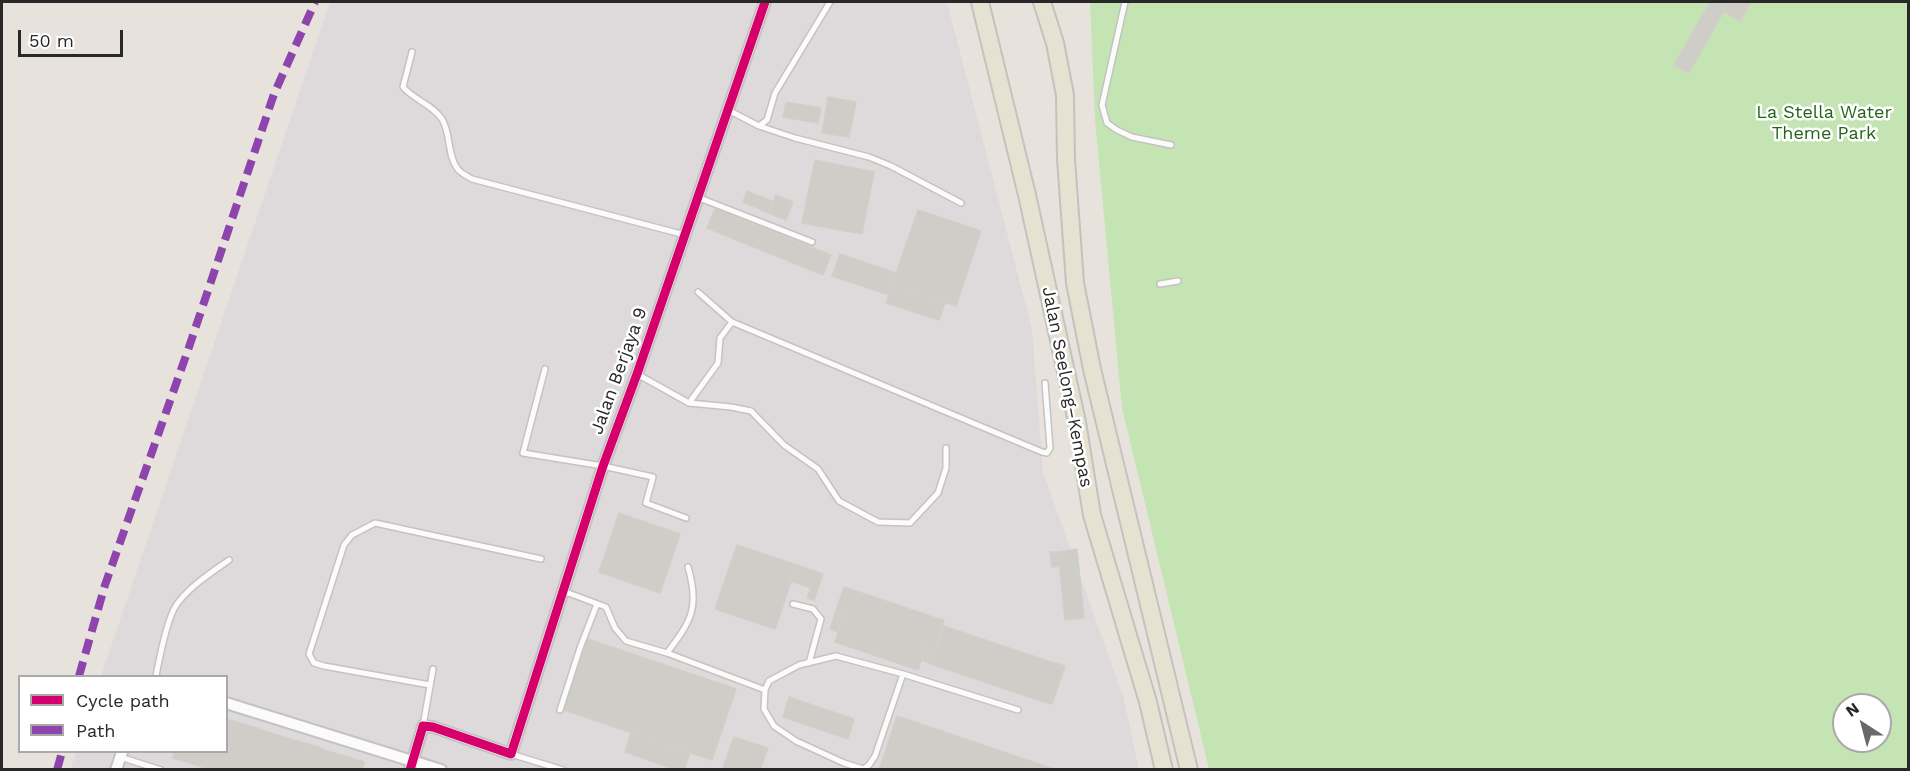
<!DOCTYPE html>
<html>
<head>
<meta charset="utf-8">
<style>
	body { margin:0 }
	#map { position:relative; width:1910px; height:771px; overflow:hidden; background:#e7e3dc; font-family:"Work Sans",sans-serif }
	canvas { display:block }
	.frame { position:absolute; inset:0; border:3px solid #282828; pointer-events:none }
	.legend { position:absolute; left:18px; top:675px; width:210px; height:78px; box-sizing:border-box; background:#fff; border:2px solid #a9a9a9; margin:0; padding:8px 10px; list-style:none; font-size:18px; color:#282828 }
	.legend li { display:flex; align-items:center; gap:12px; height:30px }
	.legend b { width:30px; border:2px solid #a9a9a9 }
	.north { position:absolute; left:1832px; top:693px; width:60px; height:60px; box-sizing:border-box; background:#fff; border:2px solid #a9a9a9; border-radius:50%; rotate:324deg; font-size:16px; font-weight:700; line-height:24px; text-align:center; color:#282828 }
	.north::after { content:''; display:block; margin:auto; width:21px; height:27px; background:#6b6967; clip-path:polygon(50% 0,100% 100%,50% 72%,0 100%) }
	.scale { position:absolute; left:18px; top:30px; width:105px; height:27px; box-sizing:border-box; border:3px solid #282828; border-top:0; padding-left:8px; font-size:18px; line-height:21px; white-space:nowrap; color:#282828; -webkit-text-stroke:4px #fff; paint-order:stroke }
</style>
</head>
<body>
<div id="map">
<canvas width="1910" height="771"></canvas>
<div class="frame"></div>
<ul class="legend">
<li><b style="height:8px;background:#d6006c"></b>Cycle path</li>
<li><b style="height:8px;background:#8e44ad"></b>Path</li>
</ul>
<div class="north">N</div>
<div class="scale">50 m</div>
</div>
<script>
const c = document.querySelector('canvas').getContext('2d');
c.lineJoin = 'round';
function fillPath(path, color) {
  c.fillStyle = color;
  c.fill(path, 'evenodd');
}
function strokePath(path, color, width, dash) {
  c.strokeStyle = color;
  c.lineWidth = width;
  c.lineCap = dash ? 'butt' : 'round';
  c.setLineDash(dash || []);
  c.stroke(path);
}
function drawText(font, color, halo, rows, align = 'center') {
  c.font = font + ' "Work Sans",sans-serif';
  c.lineWidth = 5;
  c.setLineDash([]);
  c.textBaseline = 'middle';
  c.strokeStyle = halo;
  c.fillStyle = color;
  for (const [text, x, y, turn = 0] of rows) {
    c.save();
    c.translate(x, y);
    c.rotate((+turn || 0) * Math.PI / 180);
    c.textAlign = isNaN(turn) ? turn : align;
    if (halo) c.strokeText(text, 0, 0);
    c.fillText(text, 0, 0);
    c.restore();
  }
}
const industrial = new Path2D(`
	M 330,2 L 947,2 L 1032,329 L 1043,472 L 1123,696 L 1139,769 L 70,770 L 76,752 L 226,752 L 226,676 L 101,676 Z`);
const green = new Path2D(`
	M 1090,2 L 1908,2 L 1908,769 L 1209,769 L 1122,408 L 1095,120 ZM 1844,705 L 1880,705 L 1880,741 L 1844,741 Z`);
const building = new Path2D(`
	M 1710,2 L 1729,2 L 1689,73 L 1674,65 Z
	M 1729,2 L 1751,2 L 1740,21 L 1723,11 Z
	M 828,97 L 856,102 L 849,137 L 822,133 Z
	M 786,102 L 821,108 L 818,123 L 783,117 Z
	M 815,160 L 874,172 L 862,234 L 802,223 Z
	M 747,191 L 774,202 L 769,213 L 743,202 Z
	M 776,195 L 793,202 L 786,220 L 769,213 Z
	M 715,209 L 831,255 L 823,275 L 707,228 Z
	M 918,210 L 981,231 L 956,306 L 892,285 Z
	M 840,254 L 896,273 L 889,295 L 832,276 Z
	M 892,285 L 945,303 L 939,320 L 886,303 Z
	M 619,513 L 680,534 L 660,593 L 599,572 Z
	M 737,545 L 797,565 L 775,629 L 715,609 Z
	M 1077,549 L 1084,618 L 1065,620 L 1058,552 Z
	M 1050,552 L 1058,552 L 1060,566 L 1052,567 Z
	M 797,565 L 823,574 L 814,600 L 807,598 L 811,588 L 791,581 Z
	M 844,587 L 853,590 L 838,632 L 830,629 Z
	M 853,590 L 936,618 L 918,670 L 835,642 Z
	M 936,618 L 944,620 L 931,664 L 922,660 Z
	M 944,626 L 1045,660 L 1032,698 L 931,664 Z
	M 588,639 L 736,689 L 712,760 L 564,710 Z
	M 1045,660 L 1065,666 L 1052,704 L 1032,698 Z
	M 789,697 L 854,719 L 848,739 L 783,717 Z
	M 897,716 L 1057,770 L 879,770 Z
	M 226,719 L 237,722 L 222,770 L 205,768 L 210,752 L 226,752 Z
	M 237,722 L 256,728 L 243,770 L 222,770 Z
	M 256,728 L 274,734 L 263,770 L 243,770 Z
	M 631,733 L 690,752 L 684,770 L 677,770 L 625,752 Z
	M 274,734 L 294,740 L 284,770 L 263,770 Z
	M 734,737 L 768,748 L 760,770 L 722,770 Z
	M 294,740 L 312,745 L 304,770 L 284,770 Z
	M 312,745 L 328,751 L 322,770 L 304,770 Z
	M 328,751 L 348,757 L 344,770 L 322,770 Z
	M 175,752 L 194,752 L 190,763 L 172,758 Z
	M 194,752 L 210,752 L 205,768 L 190,763 Z
	M 348,757 L 364,762 L 362,770 L 344,770 Z`);
const service = new Path2D(`
	M 1125,2 L 1102,105 L 1107,123 L 1117,130 L 1132,137 L 1171,145
	M 412,52 L 403,87 C 414,100 432,104 442,119 C 451,134 447,154 457,168 C 460,173 467,176 472,179 L 685,235
	M 728,110 L 759,126 L 767,120 L 775,93 L 830,2
	M 759,126 L 795,138 L 869,157 L 891,166 L 961,203
	M 697,197 L 812,242
	M 1160,284 L 1178,281
	M 698,292 L 732,322
	M 545,369 L 523,453 L 603,466 L 653,477 L 646,503 L 686,518
	M 637,374 L 689,403 L 718,363 L 720,338 L 732,322 L 1042,452 L 1047,453 L 1050,448 L 1045,383
	M 689,403 L 731,407 L 751,411 L 784,445 L 818,469 L 839,501 L 878,522 L 910,523 L 938,493 L 946,468 L 946,448
	M 563,591 L 606,607 L 615,628 L 626,641 L 667,653 L 765,690
	M 793,604 L 813,609 L 821,619 L 809,663
	M 667,653 C 691,621 700,608 688,567
	M 903,674 L 875,756 L 869,765 L 863,769 L 844,763 L 796,741 L 774,726 L 764,709 L 765,690 L 769,681 L 799,665 L 836,656 L 903,674 L 1018,710
	M 156,676 C 160,656 165,627 174,609 C 184,590 212,572 229,560
	M 430,685 L 324,666 L 314,663 L 309,654 L 344,545 L 352,535 L 375,523 L 541,559
	M 560,710 L 580,648 L 597,604
	M 423,726 L 433,669
	M 511,754 L 563,770
	M 120,757 L 161,770`);
const minor = new Path2D(`
	M 226,703 L 441,770
	M 116,770 L 122,752
	M 410,770 L 423,726 L 433,727 L 511,754 L 603,466 L 637,374 L 765,2`);
const primary = new Path2D(`
	M 980,2 L 1027,195 L 1077,422 L 1092,515 L 1148,702 L 1164,770
	M 1042,2 L 1055,43 L 1065,95 L 1066,159 L 1075,283 L 1092,369 L 1189,770`);
const quiet = new Path2D(`
	M 79,676 L 105,585 L 188,350 L 274,94 L 315,2
	M 57,770 L 62,752`);
const cycleway = new Path2D(`
	M 410,770 L 423,726 L 433,727 L 511,754 L 603,466 L 637,374 L 765,2`);
const parkNames = [
	["La Stella Water",1824,113],
	["Theme Park",1824,134]
];
const streetNames = [
	["Jalan Berjaya 9",619,371,-70],
	["Jalan Seelong–Kempas",1067,387,79]
];
fillPath(industrial, '#dedadc');
fillPath(green, '#c4e4b4');
fillPath(building, '#cfcdc8');
strokePath(building, '#d2cec8', 1.5);
strokePath(service, '#c4c2c2', 8);
strokePath(minor, '#c4c2c2', 14);
strokePath(primary, '#c3c2bf', 20);
strokePath(service, '#fbfbfa', 5);
strokePath(minor, '#fbfbfa', 10);
strokePath(primary, '#e6e2d2', 16);
strokePath(quiet, '#8e44ad', 8, [15, 8]);
strokePath(cycleway, '#d6006c', 9);
drawText('18px', '#226517', '#fff', parkNames);
drawText('18px', '#282828', '#fff', streetNames);
</script>
</body>
</html>
